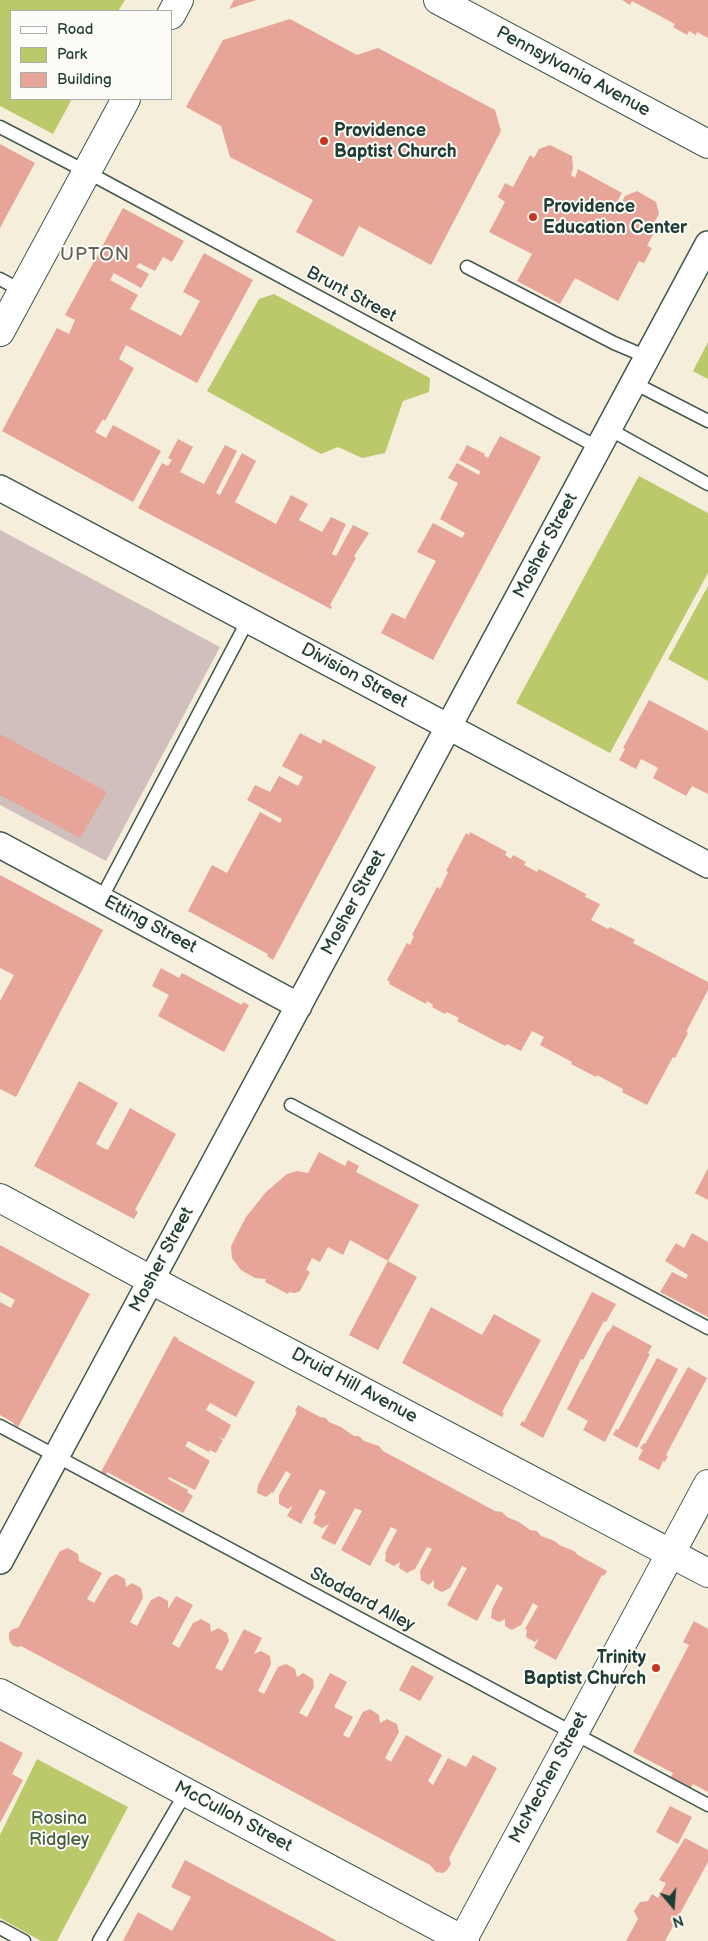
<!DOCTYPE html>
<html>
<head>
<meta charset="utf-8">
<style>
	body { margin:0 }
	#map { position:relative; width:708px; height:1941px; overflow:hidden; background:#f5eedb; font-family:"Balsamiq Sans",sans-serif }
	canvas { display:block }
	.legend { position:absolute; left:10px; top:10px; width:162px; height:90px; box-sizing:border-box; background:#fdfcf7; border:1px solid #a4b0a9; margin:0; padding:6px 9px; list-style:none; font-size:15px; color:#1f3d34 }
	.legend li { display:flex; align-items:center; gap:10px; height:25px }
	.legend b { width:25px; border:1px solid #a4b0a9 }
	.north { position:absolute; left:648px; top:1881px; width:50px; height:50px; -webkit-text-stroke:4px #fdfcf7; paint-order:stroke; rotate:162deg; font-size:14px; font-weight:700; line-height:20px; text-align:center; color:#1f3d34 }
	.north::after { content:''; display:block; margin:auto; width:18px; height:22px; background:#1f3d34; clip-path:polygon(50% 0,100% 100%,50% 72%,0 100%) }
</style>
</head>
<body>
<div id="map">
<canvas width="708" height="1941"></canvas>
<ul class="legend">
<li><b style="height:6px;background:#fff"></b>Road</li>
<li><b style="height:14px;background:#bbc96b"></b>Park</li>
<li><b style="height:14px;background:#e6a598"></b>Building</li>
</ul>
<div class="north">N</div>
</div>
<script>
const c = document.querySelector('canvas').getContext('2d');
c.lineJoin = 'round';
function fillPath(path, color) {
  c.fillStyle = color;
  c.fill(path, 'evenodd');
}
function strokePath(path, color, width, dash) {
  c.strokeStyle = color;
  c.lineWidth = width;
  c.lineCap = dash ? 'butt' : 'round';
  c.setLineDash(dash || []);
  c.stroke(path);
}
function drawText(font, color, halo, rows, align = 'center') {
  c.font = font + ' "Balsamiq Sans",sans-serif';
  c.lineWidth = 4;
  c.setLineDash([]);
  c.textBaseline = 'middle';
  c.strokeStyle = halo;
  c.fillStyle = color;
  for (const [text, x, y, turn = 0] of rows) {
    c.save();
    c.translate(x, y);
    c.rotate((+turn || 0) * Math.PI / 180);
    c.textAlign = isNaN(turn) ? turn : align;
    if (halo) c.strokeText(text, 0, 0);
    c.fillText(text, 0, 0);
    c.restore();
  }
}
const industrial = new Path2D(`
	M 0,530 L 220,647 L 106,861 L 0,805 Z`);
const green = new Path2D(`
	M 0,0 L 125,0 L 118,11 L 11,11 L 11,99 L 72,99 L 53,134 L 0,106 Z
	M 274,294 L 430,378 L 429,392 L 403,401 L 385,453 L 362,458 L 338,447 L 321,454 L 207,391 L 259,299 Z
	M 708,342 L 708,379 L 693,371 Z
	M 639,476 L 708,513 L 708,573 L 610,753 L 516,703 Z
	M 708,586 L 708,681 L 668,659 Z
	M 37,1759 L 128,1807 L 57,1941 L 41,1941 L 0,1918 L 0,1835 Z`);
const building = new Path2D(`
	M 234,0 L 256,0 L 229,9 Z
	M 622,0 L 708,0 L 708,38 L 697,32 L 696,35 L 689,31 L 687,35 L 673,27 L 675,24 L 632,1 L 630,5 Z
	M 290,19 L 357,55 L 378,48 L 495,110 L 501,131 L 431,265 L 359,226 L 343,257 L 296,232 L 313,200 L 230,157 L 221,126 L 186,107 L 223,40 Z
	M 0,144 L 35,163 L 0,228 Z
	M 550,145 L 572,156 L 573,168 L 571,175 L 575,178 L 578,169 L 622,193 L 617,202 L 621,204 L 625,196 L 637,191 L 656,202 L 659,214 L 654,223 L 658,225 L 647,246 L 652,248 L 644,263 L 639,261 L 618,301 L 575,278 L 560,304 L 517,281 L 532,254 L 489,232 L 505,202 L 498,197 L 505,183 L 513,187 L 530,155 L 534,158 L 539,149 Z
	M 123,208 L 184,241 L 172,262 L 163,257 L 155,271 L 139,263 L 136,267 L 149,274 L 141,288 L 114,273 L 110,280 L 138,295 L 130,309 L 181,336 L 200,301 L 183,292 L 204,253 L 253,280 L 197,383 L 126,345 L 119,359 L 134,368 L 105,421 L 103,419 L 95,432 L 106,438 L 113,425 L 161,451 L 133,502 L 2,431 L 57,328 L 69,334 L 75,320 L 65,315 Z
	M 500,436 L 541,457 L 433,660 L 381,633 L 392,613 L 405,619 L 436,561 L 417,552 L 433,523 L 462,538 L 465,533 L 440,519 L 458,483 L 448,478 L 457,463 L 479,475 L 480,471 L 459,460 L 467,445 L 485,454 L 484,456 L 488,458 Z
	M 178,439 L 193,447 L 180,472 L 204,484 L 225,445 L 237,451 L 216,493 L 220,495 L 242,453 L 256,461 L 235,502 L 276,524 L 291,495 L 308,504 L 299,520 L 322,532 L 331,517 L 346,524 L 332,554 L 336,556 L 353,525 L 369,533 L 354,556 L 356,558 L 330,605 L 332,607 L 331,609 L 138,508 L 162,463 L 168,466 L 172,460 L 168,458 Z
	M 649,700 L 708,731 L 708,794 L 692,786 L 686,796 L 653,778 L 658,768 L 651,764 L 641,759 L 636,769 L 619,760 L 625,749 L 623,748 Z
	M 300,733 L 321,744 L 323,739 L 376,767 L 273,960 L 267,956 L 268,954 L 188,911 L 212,865 L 227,873 L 260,812 L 280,823 L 282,819 L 247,800 L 255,785 L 270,792 L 279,776 L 298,786 L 303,777 L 282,766 Z
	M 0,734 L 107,792 L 80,838 L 0,795 Z
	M 470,832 L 507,852 L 505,855 L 511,859 L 513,855 L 526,862 L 524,865 L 537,872 L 539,869 L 586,894 L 585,897 L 600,904 L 591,920 L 608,929 L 610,927 L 635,940 L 633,943 L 708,982 L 708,990 L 686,1032 L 688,1033 L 675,1058 L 673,1057 L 647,1105 L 622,1092 L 623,1089 L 597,1075 L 596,1077 L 571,1064 L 572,1062 L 540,1045 L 544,1037 L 532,1031 L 521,1051 L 507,1044 L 505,1046 L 457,1021 L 459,1018 L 447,1012 L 445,1014 L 432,1007 L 433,1005 L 427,1001 L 426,1004 L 389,984 L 390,982 L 387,980 L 407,943 L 410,945 L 414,936 L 412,935 L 437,887 L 440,889 L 448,872 L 446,871 L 466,833 L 469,835 Z
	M 0,875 L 103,930 L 16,1097 L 0,1089 L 0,1001 L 14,975 L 0,968 Z
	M 161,968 L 179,978 L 182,973 L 242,1005 L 243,1002 L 249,1005 L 224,1052 L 158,1016 L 169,995 L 152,986 Z
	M 79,1081 L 118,1103 L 96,1144 L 103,1148 L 108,1150 L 130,1108 L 176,1134 L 135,1210 L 138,1212 L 134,1219 L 34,1166 Z
	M 319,1152 L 345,1166 L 348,1160 L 359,1166 L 356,1172 L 419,1205 L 388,1261 L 350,1240 L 343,1255 L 328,1247 L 320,1262 L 312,1258 L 306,1270 L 310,1272 L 300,1291 L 295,1293 L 289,1292 L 288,1294 L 265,1282 L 266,1279 L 255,1278 L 241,1270 L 232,1258 L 231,1246 L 246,1217 L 266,1192 L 287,1174 L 297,1171 L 308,1173 Z
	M 708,1168 L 708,1200 L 695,1193 Z
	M 692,1233 L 708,1242 L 708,1317 L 660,1292 L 672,1272 L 686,1279 L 688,1275 L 665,1261 L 676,1243 L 684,1248 Z
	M 0,1245 L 90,1294 L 18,1427 L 13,1424 L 14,1423 L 0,1415 L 0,1302 L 11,1308 L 15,1300 L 0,1292 Z
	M 388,1261 L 417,1277 L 378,1350 L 349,1335 Z
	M 592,1292 L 616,1304 L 606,1322 L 604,1321 L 583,1360 L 581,1359 L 543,1438 L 520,1425 L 522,1421 L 524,1422 Z
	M 431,1307 L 482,1335 L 494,1314 L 541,1340 L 502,1412 L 504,1413 L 502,1417 L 402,1363 Z
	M 613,1325 L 652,1346 L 648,1353 L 650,1354 L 605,1442 L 583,1430 L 588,1421 L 567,1409 L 608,1331 L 609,1332 Z
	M 174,1336 L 179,1339 L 178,1340 L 255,1382 L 236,1417 L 210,1403 L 207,1408 L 206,1410 L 231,1425 L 224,1439 L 218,1436 L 223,1440 L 216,1453 L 210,1450 L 209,1452 L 188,1441 L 187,1443 L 185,1446 L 210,1461 L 195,1490 L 169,1477 L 168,1479 L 188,1490 L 187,1492 L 193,1496 L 183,1513 L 107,1472 L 106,1475 L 101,1472 Z
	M 657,1358 L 678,1369 L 637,1448 L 613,1435 L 616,1429 L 618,1430 Z
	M 688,1367 L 707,1378 L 666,1455 L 668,1456 L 665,1462 L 663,1461 L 659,1470 L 638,1459 L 643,1450 L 640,1448 L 644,1443 L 645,1444 Z
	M 298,1405 L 320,1417 L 326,1418 L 329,1422 L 341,1427 L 354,1436 L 359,1436 L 364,1441 L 379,1446 L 383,1451 L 495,1511 L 502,1512 L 507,1517 L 519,1522 L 530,1530 L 537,1531 L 541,1536 L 555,1541 L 559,1545 L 574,1551 L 578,1555 L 607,1571 L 604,1576 L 602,1575 L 556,1660 L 534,1648 L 539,1638 L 535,1642 L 526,1637 L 527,1630 L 525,1629 L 538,1606 L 533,1603 L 521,1625 L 512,1630 L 505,1626 L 505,1619 L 499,1622 L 491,1618 L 492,1609 L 503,1588 L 497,1584 L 477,1621 L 447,1605 L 467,1568 L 462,1566 L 450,1588 L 442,1592 L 434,1588 L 434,1580 L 429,1585 L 421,1580 L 420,1571 L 432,1549 L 427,1547 L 415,1569 L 407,1573 L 399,1568 L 400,1562 L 394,1566 L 385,1561 L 386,1554 L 385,1553 L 397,1530 L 391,1527 L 370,1566 L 341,1550 L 362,1511 L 355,1508 L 335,1545 L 321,1538 L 329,1524 L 322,1528 L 313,1523 L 316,1516 L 314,1515 L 326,1492 L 320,1489 L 301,1524 L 287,1516 L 293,1505 L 288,1509 L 279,1504 L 279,1495 L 291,1474 L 286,1471 L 273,1493 L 272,1492 L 266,1497 L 257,1493 L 258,1485 L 297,1412 L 295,1411 Z
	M 68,1548 L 78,1554 L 79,1561 L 102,1573 L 87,1599 L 91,1601 L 94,1603 L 109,1578 L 116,1574 L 125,1579 L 126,1587 L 132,1583 L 141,1588 L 143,1598 L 130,1622 L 137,1626 L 151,1600 L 159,1596 L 168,1601 L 168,1609 L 176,1596 L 193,1605 L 172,1644 L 179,1648 L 193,1623 L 201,1619 L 210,1624 L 211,1632 L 218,1628 L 227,1633 L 229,1641 L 215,1668 L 222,1671 L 244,1629 L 262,1638 L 254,1654 L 261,1651 L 270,1656 L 271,1664 L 258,1691 L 264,1694 L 278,1667 L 286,1664 L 295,1669 L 297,1677 L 303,1673 L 313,1679 L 314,1687 L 299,1713 L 307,1717 L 330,1673 L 347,1682 L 334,1707 L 353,1717 L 343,1735 L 349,1738 L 363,1712 L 370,1709 L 379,1715 L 380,1723 L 387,1719 L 397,1724 L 399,1732 L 385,1758 L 391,1762 L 406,1735 L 442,1755 L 428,1781 L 433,1785 L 448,1758 L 466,1767 L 473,1755 L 497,1768 L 449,1858 L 451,1864 L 447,1870 L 443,1873 L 436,1872 L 430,1865 L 21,1646 L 17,1647 L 12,1645 L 9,1639 L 9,1633 L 13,1629 L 18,1628 L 60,1551 Z
	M 694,1621 L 708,1629 L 708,1792 L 693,1784 L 689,1791 L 669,1781 L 673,1773 L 633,1752 L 689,1645 L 683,1642 Z
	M 412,1665 L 434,1677 L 420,1701 L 399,1690 Z
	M 0,1741 L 23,1753 L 12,1774 L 23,1780 L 0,1823 Z
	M 670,1806 L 692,1817 L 678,1844 L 656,1832 Z
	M 685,1838 L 708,1850 L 708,1862 L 665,1941 L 626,1941 L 638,1919 L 634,1911 L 640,1902 L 648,1901 L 652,1894 L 658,1898 L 666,1883 L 659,1880 Z
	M 185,1860 L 319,1931 L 337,1941 L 123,1941 L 138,1912 L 172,1931 L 191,1897 L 171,1887 Z`);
const service = new Path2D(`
	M 0,127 L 87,172 L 599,448
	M 467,267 L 614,343 L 647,357
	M 0,279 L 22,291
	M 634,383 L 708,421
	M 609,429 L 708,484
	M 101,899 L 248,620
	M 291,1105 L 708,1328
	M 0,1426 L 708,1805
	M 0,1928 L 24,1941
	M 99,1941 L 186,1792`);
const minor = new Path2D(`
	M 0,488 L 708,865
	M 0,845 L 299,1006
	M 0,1561 L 708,244`);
const tertiary = new Path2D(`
	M 462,1941 L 708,1484`);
const secondary = new Path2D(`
	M 171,15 L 179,0
	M 0,332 L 126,99
	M 0,1198 L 151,1280 L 708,1573
	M 0,1693 L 465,1941`);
const primary = new Path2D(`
	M 438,0 L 708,144`);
const markers = [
	[324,141,5,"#c8321e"],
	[533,217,5,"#c8321e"],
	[656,1668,5,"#c8321e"]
];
const streetNames = [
	["Pennsylvania Avenue",573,72,28],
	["Brunt Street",351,295,28],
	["Mosher Street",546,546,-62],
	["Division Street",354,676,28],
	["Mosher Street",354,903,-62],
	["Etting Street",150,925,28],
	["Mosher Street",162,1260,-62],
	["Druid Hill Avenue",354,1386,28],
	["Stoddard Alley",362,1600,28],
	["McMechen Street",549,1778,-62],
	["McCulloh Street",233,1817,28]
];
const poiNames = [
	["Providence",334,131],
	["Baptist Church",334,152],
	["Providence",543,207],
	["Education Center",543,228],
	["Trinity",646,1658,"right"],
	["Baptist Church",646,1679,"right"]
];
const parkNames = [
	["Rosina",59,1819],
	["Ridgley",59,1840]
];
const neighbourhoodNames = [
	["UPTON",95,255]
];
fillPath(industrial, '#d1bfbd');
fillPath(green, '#bbc96b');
fillPath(building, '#e6a598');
strokePath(service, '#3f584d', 15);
strokePath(minor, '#3f584d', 28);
strokePath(tertiary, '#3f584d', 30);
strokePath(secondary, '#3f584d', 30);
strokePath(primary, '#3f584d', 30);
strokePath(service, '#fff', 12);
strokePath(minor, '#fff', 25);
strokePath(tertiary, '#fff', 28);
strokePath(secondary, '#fff', 28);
strokePath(primary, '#fff', 28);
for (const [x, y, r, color] of markers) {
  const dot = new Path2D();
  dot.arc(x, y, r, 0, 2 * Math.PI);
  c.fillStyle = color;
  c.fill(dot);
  strokePath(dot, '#fdfcf7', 2);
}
drawText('18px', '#1f3d34', '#fdfcf7', streetNames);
drawText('bold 18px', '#1f3d34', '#fdfcf7', poiNames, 'left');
drawText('18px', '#466042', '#fdfcf7', parkNames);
c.letterSpacing = '1px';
drawText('19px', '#656157', '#fdfcf7', neighbourhoodNames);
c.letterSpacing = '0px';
</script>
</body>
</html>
